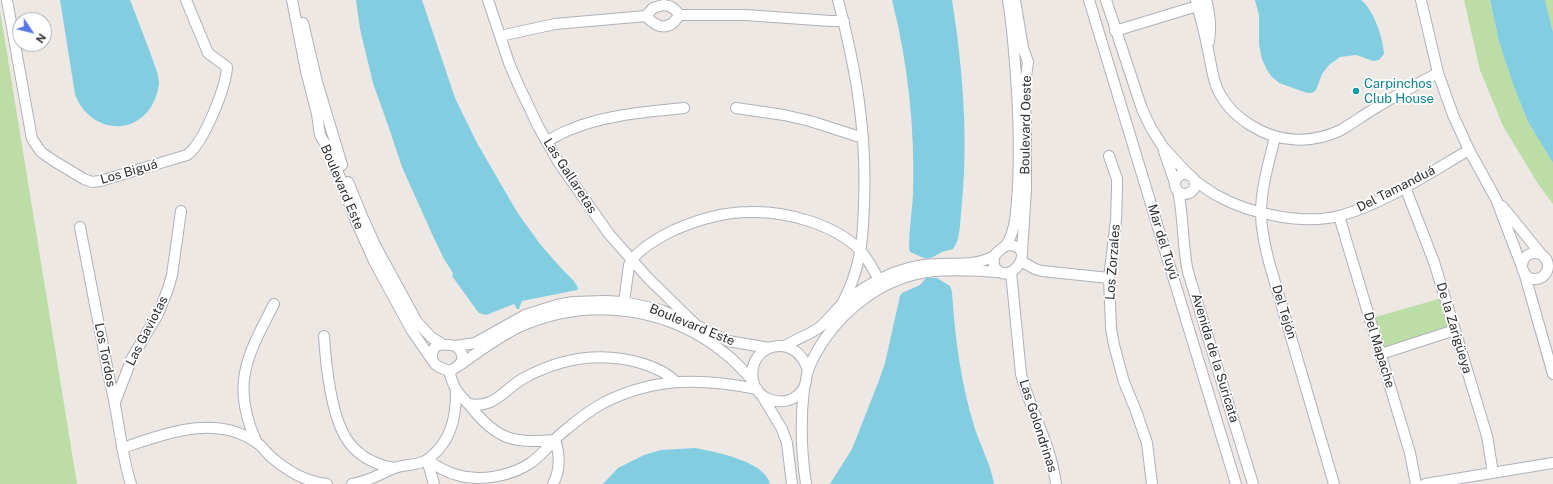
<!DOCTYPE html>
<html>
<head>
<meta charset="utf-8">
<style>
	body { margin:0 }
	#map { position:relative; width:1553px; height:484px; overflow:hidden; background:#ede8e3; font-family:"Public Sans",sans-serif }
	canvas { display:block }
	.north { position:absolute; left:12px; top:12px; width:40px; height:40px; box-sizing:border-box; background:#fff; border:1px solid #ababab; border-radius:50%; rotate:125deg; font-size:11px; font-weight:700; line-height:16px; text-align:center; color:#2e2e2e }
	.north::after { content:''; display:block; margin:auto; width:14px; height:18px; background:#5879e5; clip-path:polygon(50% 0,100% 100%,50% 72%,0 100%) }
</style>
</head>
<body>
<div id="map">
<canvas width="1553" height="484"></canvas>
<div class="north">N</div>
</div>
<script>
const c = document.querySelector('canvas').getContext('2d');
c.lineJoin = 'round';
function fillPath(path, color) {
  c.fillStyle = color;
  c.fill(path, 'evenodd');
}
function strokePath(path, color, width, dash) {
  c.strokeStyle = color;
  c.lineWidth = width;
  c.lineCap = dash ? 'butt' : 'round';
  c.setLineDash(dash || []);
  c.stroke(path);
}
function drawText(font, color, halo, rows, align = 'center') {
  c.font = font + ' "Public Sans",sans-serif';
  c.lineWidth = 3.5;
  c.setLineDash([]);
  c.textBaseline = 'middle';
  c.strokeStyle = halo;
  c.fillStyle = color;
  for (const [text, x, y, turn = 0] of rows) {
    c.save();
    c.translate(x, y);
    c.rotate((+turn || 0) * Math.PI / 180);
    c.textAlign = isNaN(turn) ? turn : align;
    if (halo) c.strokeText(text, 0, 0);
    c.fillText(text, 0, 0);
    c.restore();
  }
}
const green = new Path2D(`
	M 1464,0 L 1490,0 L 1499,42 L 1513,84 L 1528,122 L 1553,163 L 1553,204 L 1538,184 L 1503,126 L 1480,70 Z
	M 1545,0 L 1553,0 L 1553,32 Z
	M 0,10 L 77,484 L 0,484 Z
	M 1442,298 L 1450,325 L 1447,328 L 1387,347 L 1384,347 L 1372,318 Z`);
const water = new Path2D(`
	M 60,0 L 130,0 C 137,17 143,35 150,52 C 153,62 159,73 159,84 C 158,92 155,100 151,107 C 129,140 86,127 75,94 Z
	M 356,0 L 422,0 L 455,98 L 477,143 L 517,212 L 540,244 L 561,268 L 574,281 L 578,288 L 577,290 L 522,301 L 519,309 L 517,309 L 514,304 L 486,315 L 479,313 L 473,305 L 452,276 L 453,273 L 444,259 L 432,234 L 402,167 L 390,131 L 373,83 L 360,29 Z
	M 892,0 L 952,0 C 963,70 969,142 961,213 C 960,224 960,240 953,249 L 942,252 L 933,257 L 926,259 L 910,252 L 909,248 C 909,230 912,212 913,194 C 915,129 908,63 892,0 Z
	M 1255,0 L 1361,0 C 1374,10 1383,38 1384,54 L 1379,60 L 1373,61 L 1356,55 L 1340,57 L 1329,65 L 1322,74 L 1316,90 L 1312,93 L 1307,93 L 1279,83 L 1271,76 L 1266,68 L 1262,59 L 1259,45 L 1259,15 Z
	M 1490,0 L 1545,0 L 1553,32 L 1553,163 L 1528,122 L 1513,84 L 1499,42 Z
	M 926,278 L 937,278 L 950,286 L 952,292 C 955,339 961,384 975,429 C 981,447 991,465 994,484 L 830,484 L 852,449 L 878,383 L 885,363 L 900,296 L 902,293 L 920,285 Z
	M 695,448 C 715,452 765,461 770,484 L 603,484 L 618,468 L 644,455 L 661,450 Z`);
const minor = new Path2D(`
	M 7,0 L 32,139 L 41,152 L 54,161 L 84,179 L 92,182 L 100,181 L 187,155 C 204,143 226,87 227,67 L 208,53 L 186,0
	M 292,0 L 306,71 L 317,114 L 320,135 L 332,156 L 355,219 L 374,261 L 412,331 L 435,364 L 439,367 L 449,371 C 462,366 468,357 456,346 C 443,344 431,341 432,359
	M 488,0 L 509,63 L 518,84 L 538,126 L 559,163 L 609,234 L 648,278 L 696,325
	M 838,0 C 856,69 867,132 864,204 C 863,243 860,271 841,306
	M 1015,0 L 1023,48 L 1028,62 L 1024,91 L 1026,122 L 1026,189 L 1022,252
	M 1089,0 L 1236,484
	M 1106,0 L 1142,109 L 1151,128 L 1163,147 L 1189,175
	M 1196,0 C 1200,16 1205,33 1208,50 C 1211,63 1212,76 1217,88 C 1224,104 1237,117 1252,126 C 1279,143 1312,144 1341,130 C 1353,123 1365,114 1377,107 C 1397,95 1417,84 1438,73
	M 1206,0 C 1210,13 1211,28 1209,42
	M 1421,0 L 1438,73 L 1453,115 L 1469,150 L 1496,199 L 1522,267
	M 663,5 C 671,6 675,8 679,15 C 670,31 657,29 646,16 L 653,8 Z
	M 679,15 L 745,15 L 831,21 L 844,21
	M 303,23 L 317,82 L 342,165
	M 1115,31 L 1207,3
	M 500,36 L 555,24 L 646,16
	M 736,108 L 784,115 L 810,121 L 863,138
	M 1275,137 C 1269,162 1261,188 1261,213 C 1261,230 1265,246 1269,262 L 1334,484
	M 547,141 C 554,138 561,133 569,130 C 604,115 645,112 684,108
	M 1164,151 L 1175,183
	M 1109,156 L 1117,179 L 1117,190 L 1116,220 L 1109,278 L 1111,328 L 1114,345 L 1124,382 L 1136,411 L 1147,443 L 1152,484
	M1175 184a10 10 0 1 1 20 0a10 10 0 1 1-20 0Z
	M 1195,181 C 1203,186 1210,192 1218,196 C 1250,214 1303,225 1339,216 C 1384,204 1429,173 1469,150
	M 348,182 L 362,216 L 376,247 L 417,322 L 431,337 L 442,344
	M 1405,187 L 1434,262 L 1455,330 L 1487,436 L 1493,473
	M 1178,191 C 1184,218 1182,245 1188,272 L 1253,484
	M 1502,206 L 1541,254
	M 1339,216 L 1410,453 L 1416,484
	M 80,227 L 110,382 C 119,416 120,451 131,484
	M 1006,245 C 1039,244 1013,285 997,270 C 994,267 993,264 994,259 C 994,252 1003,249 1007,244 C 1015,230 1016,215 1017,200 C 1020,164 1019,127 1017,91 C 1015,61 1013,30 1008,0
	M1522 266a13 13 0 1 1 26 0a13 13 0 1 1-26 0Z
	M 1021,261 L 1035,269 L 1042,271 L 1109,278
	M 1011,272 L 1021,374 C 1031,412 1051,445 1056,484
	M 1524,272 L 1553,374
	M 623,310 L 629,265 C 635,251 660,237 674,230 C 697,220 725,212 750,212 C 786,211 834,224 860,250 C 869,260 876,274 882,286
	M 324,336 C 326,366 331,422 351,445 C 362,458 377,465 394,468
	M 456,346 L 475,343 L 525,315 L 557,305 L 573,302 L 605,301 L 624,302 L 661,310 L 696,325 L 728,341 L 769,348
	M 785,346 C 796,339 809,335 820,327 C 828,320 834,312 841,305 C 856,292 874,281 893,273 C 907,268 923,264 938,264 C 958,263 976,266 994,256
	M 1381,354 L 1455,330
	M 460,365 C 478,352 498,337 519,327 C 588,296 669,306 727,355 C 737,363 745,372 753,381
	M 449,371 C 451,377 453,386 457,391 C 461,397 467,402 471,407 C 497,440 515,444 555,440 C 560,455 561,469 553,484
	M 808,371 C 797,330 746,344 753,380 C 756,400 783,408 798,395 C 808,386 805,380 808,370 C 811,362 817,351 822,343 C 847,305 888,275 935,271 C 956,269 978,271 999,272
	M 804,389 C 800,422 801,451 806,484
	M 761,394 L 782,429 L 787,443 L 792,484
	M 115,402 L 132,358 L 158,314 L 168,289 L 172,275 L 181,211
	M 469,404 C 495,409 504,389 524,378 C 563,357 602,351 644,364 C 656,368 668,373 676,382
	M 257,443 C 230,385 247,356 274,304
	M 122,448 C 165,434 216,413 257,443 C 262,446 266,452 270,456 C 286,470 305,482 327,484
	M 427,460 C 436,466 446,472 457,475 C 481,482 512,476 532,462 C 544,453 552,441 563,432 C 576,421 590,410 605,402 C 656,377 702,378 757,389
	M 427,460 L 434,484
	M 352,484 C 367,482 378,475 392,469 C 402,464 415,466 425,461 C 429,459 434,454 437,451 C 453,434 456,413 456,391
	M 1425,484 L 1553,463`);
const markers = [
	[1356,91,4,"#0f9aa8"]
];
const cultureNames = [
	["Carpinchos",1364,84],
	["Club House",1364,99]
];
const streetNames = [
	["Boulevard Oeste",1026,125,-89],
	["Los Biguá",129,172,-16],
	["Las Gallaretas",570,176,57],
	["Boulevard Este",342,187,67],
	["Del Tamanduá",1396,189,-27],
	["Mar del Tuyú",1163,242,73],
	["Los Zorzales",1113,262,-86],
	["Del Tejón",1284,312,73],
	["Boulevard Este",692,325,22],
	["De la Zarigüeya",1454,328,73],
	["Las Gaviotas",147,331,-63],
	["Del Mapache",1379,350,73],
	["Los Tordos",105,355,79],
	["Avenida de la Suricata",1215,358,73],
	["Las Golondrinas",1038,426,72]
];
fillPath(green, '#bcdda6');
fillPath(water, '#83cde1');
strokePath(minor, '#afb1b8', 12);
strokePath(minor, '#fff', 10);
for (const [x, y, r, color] of markers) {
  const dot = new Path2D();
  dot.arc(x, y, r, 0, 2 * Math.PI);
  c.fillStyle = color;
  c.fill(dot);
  strokePath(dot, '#fff', 1.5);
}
drawText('13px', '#0d838f', '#fff', cultureNames, 'left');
drawText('13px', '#2e2e2e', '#fff', streetNames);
</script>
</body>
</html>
